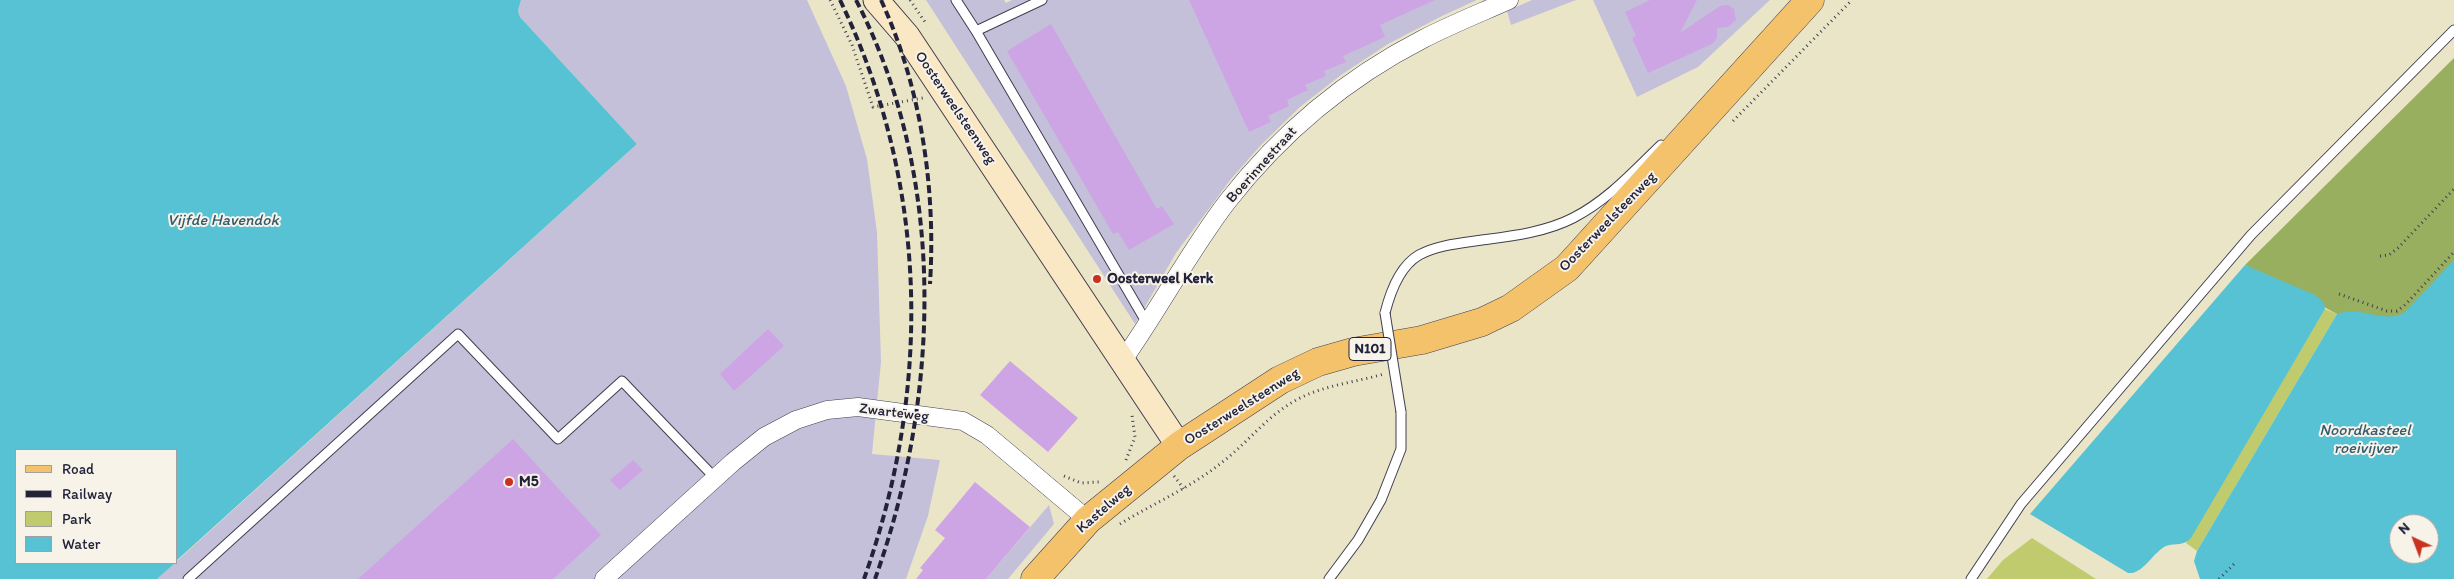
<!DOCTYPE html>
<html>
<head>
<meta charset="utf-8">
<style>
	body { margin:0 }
	#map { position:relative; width:2454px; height:579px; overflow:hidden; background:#ebe5c8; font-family:Itim,sans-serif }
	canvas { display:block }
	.legend { position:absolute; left:15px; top:449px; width:162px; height:115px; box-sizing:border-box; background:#f7f3e8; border:1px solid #a29fa3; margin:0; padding:6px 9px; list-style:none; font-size:15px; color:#22223b }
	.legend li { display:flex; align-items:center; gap:10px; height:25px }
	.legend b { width:25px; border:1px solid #a29fa3 }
	.north { position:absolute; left:2389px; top:514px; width:50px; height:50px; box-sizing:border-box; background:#f7f3e8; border:1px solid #a29fa3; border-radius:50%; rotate:317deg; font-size:14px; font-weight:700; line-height:20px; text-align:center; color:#22223b }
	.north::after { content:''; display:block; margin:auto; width:18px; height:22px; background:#c8321e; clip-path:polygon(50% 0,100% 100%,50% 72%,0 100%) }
</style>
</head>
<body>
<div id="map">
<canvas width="2454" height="579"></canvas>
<ul class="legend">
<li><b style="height:6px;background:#f3c26a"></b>Road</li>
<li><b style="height:6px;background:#22223b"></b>Railway</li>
<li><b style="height:14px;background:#c0cb6d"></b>Park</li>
<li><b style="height:14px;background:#57c2d3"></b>Water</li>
</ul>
<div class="north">N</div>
</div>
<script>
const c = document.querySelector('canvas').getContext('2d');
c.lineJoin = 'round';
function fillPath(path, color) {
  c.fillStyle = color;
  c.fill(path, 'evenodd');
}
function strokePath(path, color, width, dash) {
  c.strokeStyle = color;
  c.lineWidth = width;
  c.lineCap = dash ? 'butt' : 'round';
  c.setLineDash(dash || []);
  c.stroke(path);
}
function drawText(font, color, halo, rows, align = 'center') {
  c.font = font + ' Itim,sans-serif';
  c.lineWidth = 4;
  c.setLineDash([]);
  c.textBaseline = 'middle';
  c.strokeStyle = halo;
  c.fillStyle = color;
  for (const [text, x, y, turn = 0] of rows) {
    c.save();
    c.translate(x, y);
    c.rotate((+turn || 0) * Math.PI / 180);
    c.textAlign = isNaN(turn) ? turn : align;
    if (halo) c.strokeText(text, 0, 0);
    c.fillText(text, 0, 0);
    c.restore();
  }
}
const industrial = new Path2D(`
	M 521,0 L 807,0 L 846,86 L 867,159 L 877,232 L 881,362 L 872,454 L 940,460 L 928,516 L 906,579 L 157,579 L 637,144 L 520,17 L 518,11 Z
	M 926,0 L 1004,0 L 1006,3 L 1012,0 L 1477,0 L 1442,16 L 1388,44 L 1341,75 L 1300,107 L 1261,145 L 1231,179 L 1176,253 L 1135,324 Z
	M 1532,0 L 1576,0 L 1511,25 L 1507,11 Z
	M 1593,0 L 1770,0 L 1698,67 L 1637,97 Z
	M 1049,505 L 1054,524 L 1008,579 L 986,579 Z`);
const green = new Path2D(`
	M 2325,309 L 2337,314 L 2197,551 L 2186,543 Z
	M 2032,538 L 2096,579 L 1987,579 L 2003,560 Z`);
const forest = new Path2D(`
	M 2454,58 L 2454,277 L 2409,323 L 2337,314 L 2245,265 Z`);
const water = new Path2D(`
	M 0,0 L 521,0 L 518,11 L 520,17 L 637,144 L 176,561 L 176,450 L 16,450 L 16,563 L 175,563 L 157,579 L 0,579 Z
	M 2454,260 L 2454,579 L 2200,579 L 2194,561 L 2197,551 L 2337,314 C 2363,305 2384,325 2405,312 ZM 2399,524 L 2429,524 L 2429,554 L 2399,554 Z
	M 2245,265 L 2315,295 L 2324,303 L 2325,309 L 2191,538 C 2184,546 2176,543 2166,546 C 2153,552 2143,575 2128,573 L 2030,514 Z`);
const building = new Path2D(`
	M 1189,0 L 1435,0 L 1380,25 L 1385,37 L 1343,56 L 1346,62 L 1324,71 L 1326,76 L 1305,85 L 1308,90 L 1287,100 L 1289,106 L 1268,116 L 1271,122 L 1249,132 Z
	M 1650,0 L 1697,0 L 1680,33 L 1720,6 L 1728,5 L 1734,9 L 1736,20 L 1728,27 L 1717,28 L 1717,38 L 1712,44 L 1648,73 L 1632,38 L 1636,36 L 1625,12 Z
	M 1051,24 L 1157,209 L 1162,206 L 1174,224 L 1129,250 L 1118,232 L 1113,234 L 1007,51 Z
	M 768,329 L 784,346 L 734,391 L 720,374 Z
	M 1010,361 L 1078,418 L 1048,452 L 980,395 Z
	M 513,439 L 601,535 L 553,579 L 358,579 Z
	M 633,460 L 643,470 L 620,490 L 610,480 Z
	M 975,482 L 1030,527 L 986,579 L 916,579 L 923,570 L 920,568 L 945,538 L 935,530 Z`);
const path = new Path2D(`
	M 830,0 L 852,45 L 873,107 L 923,98
	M 910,0 L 925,22
	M 1733,121 L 1852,0
	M 2380,256 L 2389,255 L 2398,248 L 2454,189
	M 2339,294 L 2387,311 L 2397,311 L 2406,304 L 2454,252
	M 1126,460 L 1135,437 L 1132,415
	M 1064,476 L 1081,483 L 1099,482
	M 1174,476 L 1184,489
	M 1120,524 C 1154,503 1190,488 1221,463 C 1249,442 1268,414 1300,398 C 1326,385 1356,382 1384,374
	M 2219,579 L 2234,564`);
const lane = new Path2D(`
	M 956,0 L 976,31 L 1148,325
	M 976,31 L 1042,0
	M 1385,313 C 1390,293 1400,266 1419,255 C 1437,245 1461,243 1482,240 C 1512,236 1546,232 1573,218 C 1608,200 1633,172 1661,145
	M 188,579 L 458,334 L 558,439 L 622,381 L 715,478
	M 1329,579 L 1358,540 L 1381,500 L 1401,449 L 1401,412
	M 1971,579 L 2021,504 L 2251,235 L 2454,30`);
const street = new Path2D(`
	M 1123,360 C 1159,309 1189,252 1227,202 C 1280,134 1345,79 1423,39 C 1450,25 1480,13 1509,0
	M 604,579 L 733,462 L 764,437 L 796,420 L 827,410 L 858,407 L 963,421 L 987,435 L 1088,520`);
const secondary = new Path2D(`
	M 876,0 L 907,36 L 1179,446`);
const primary = new Path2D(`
	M 1035,579 L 1088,520 L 1179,446 L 1280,380 L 1318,362 L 1353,352 L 1422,340 L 1482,322 L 1511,308 L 1567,268 L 1810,0`);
const rail = new Path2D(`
	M 840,0 C 929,185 932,388 864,579
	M 856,0 C 947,176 941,395 875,579
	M 881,0 C 921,87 936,188 930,284`);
const laneBridge = new Path2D(`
	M 1385,313 L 1401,412`);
const markers = [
	[1097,279,5,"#c8321e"],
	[509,482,5,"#c8321e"]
];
const shields = [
	[1370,349,42]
];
const shieldNames = [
	["N101",1370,349]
];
const streetNames = [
	["Oosterweelsteenweg",955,108,56],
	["Boerinnestraat",1262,165,-48],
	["Oosterweelsteenweg",1608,222,-46],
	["Oosterweelsteenweg",1242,407,-32],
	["Zwarteweg",894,413,7],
	["Kastelweg",1104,509,-41]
];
const poiNames = [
	["Oosterweel Kerk",1107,279],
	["M5",519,482]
];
const waterNames = [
	["Vijfde Havendok",223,221],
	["Noordkasteel",2365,431],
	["roeivijver",2365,449]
];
fillPath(industrial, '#c5c0da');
fillPath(green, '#c0cb6d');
fillPath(forest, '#98af60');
fillPath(water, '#57c2d3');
fillPath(building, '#cea5e4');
strokePath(lane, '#403f50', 11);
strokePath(street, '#403f50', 19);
strokePath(secondary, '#403f50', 27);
strokePath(primary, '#403f50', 29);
strokePath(path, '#403f50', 3, [1, 4]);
strokePath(lane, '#fff', 9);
strokePath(street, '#fff', 18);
strokePath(secondary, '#fae7c3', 25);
strokePath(primary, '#f3c26a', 28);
strokePath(rail, '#22223b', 4, [8, 4]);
strokePath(laneBridge, '#403f50', 11, []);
strokePath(laneBridge, '#fff', 9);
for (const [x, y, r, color] of markers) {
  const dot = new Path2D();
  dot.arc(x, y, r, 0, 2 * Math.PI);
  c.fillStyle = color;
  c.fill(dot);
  strokePath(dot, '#f7f3e8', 2);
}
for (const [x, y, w] of shields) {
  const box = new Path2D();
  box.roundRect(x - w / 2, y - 11.5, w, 23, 4);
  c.fillStyle = '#f7f3e8';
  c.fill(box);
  strokePath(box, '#22223b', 1);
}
drawText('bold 14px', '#22223b', null, shieldNames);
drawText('15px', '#22223b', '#f7f3e8', streetNames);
drawText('bold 15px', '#22223b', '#f7f3e8', poiNames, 'left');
drawText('italic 16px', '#355a70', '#f7f3e8', waterNames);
</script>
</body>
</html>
